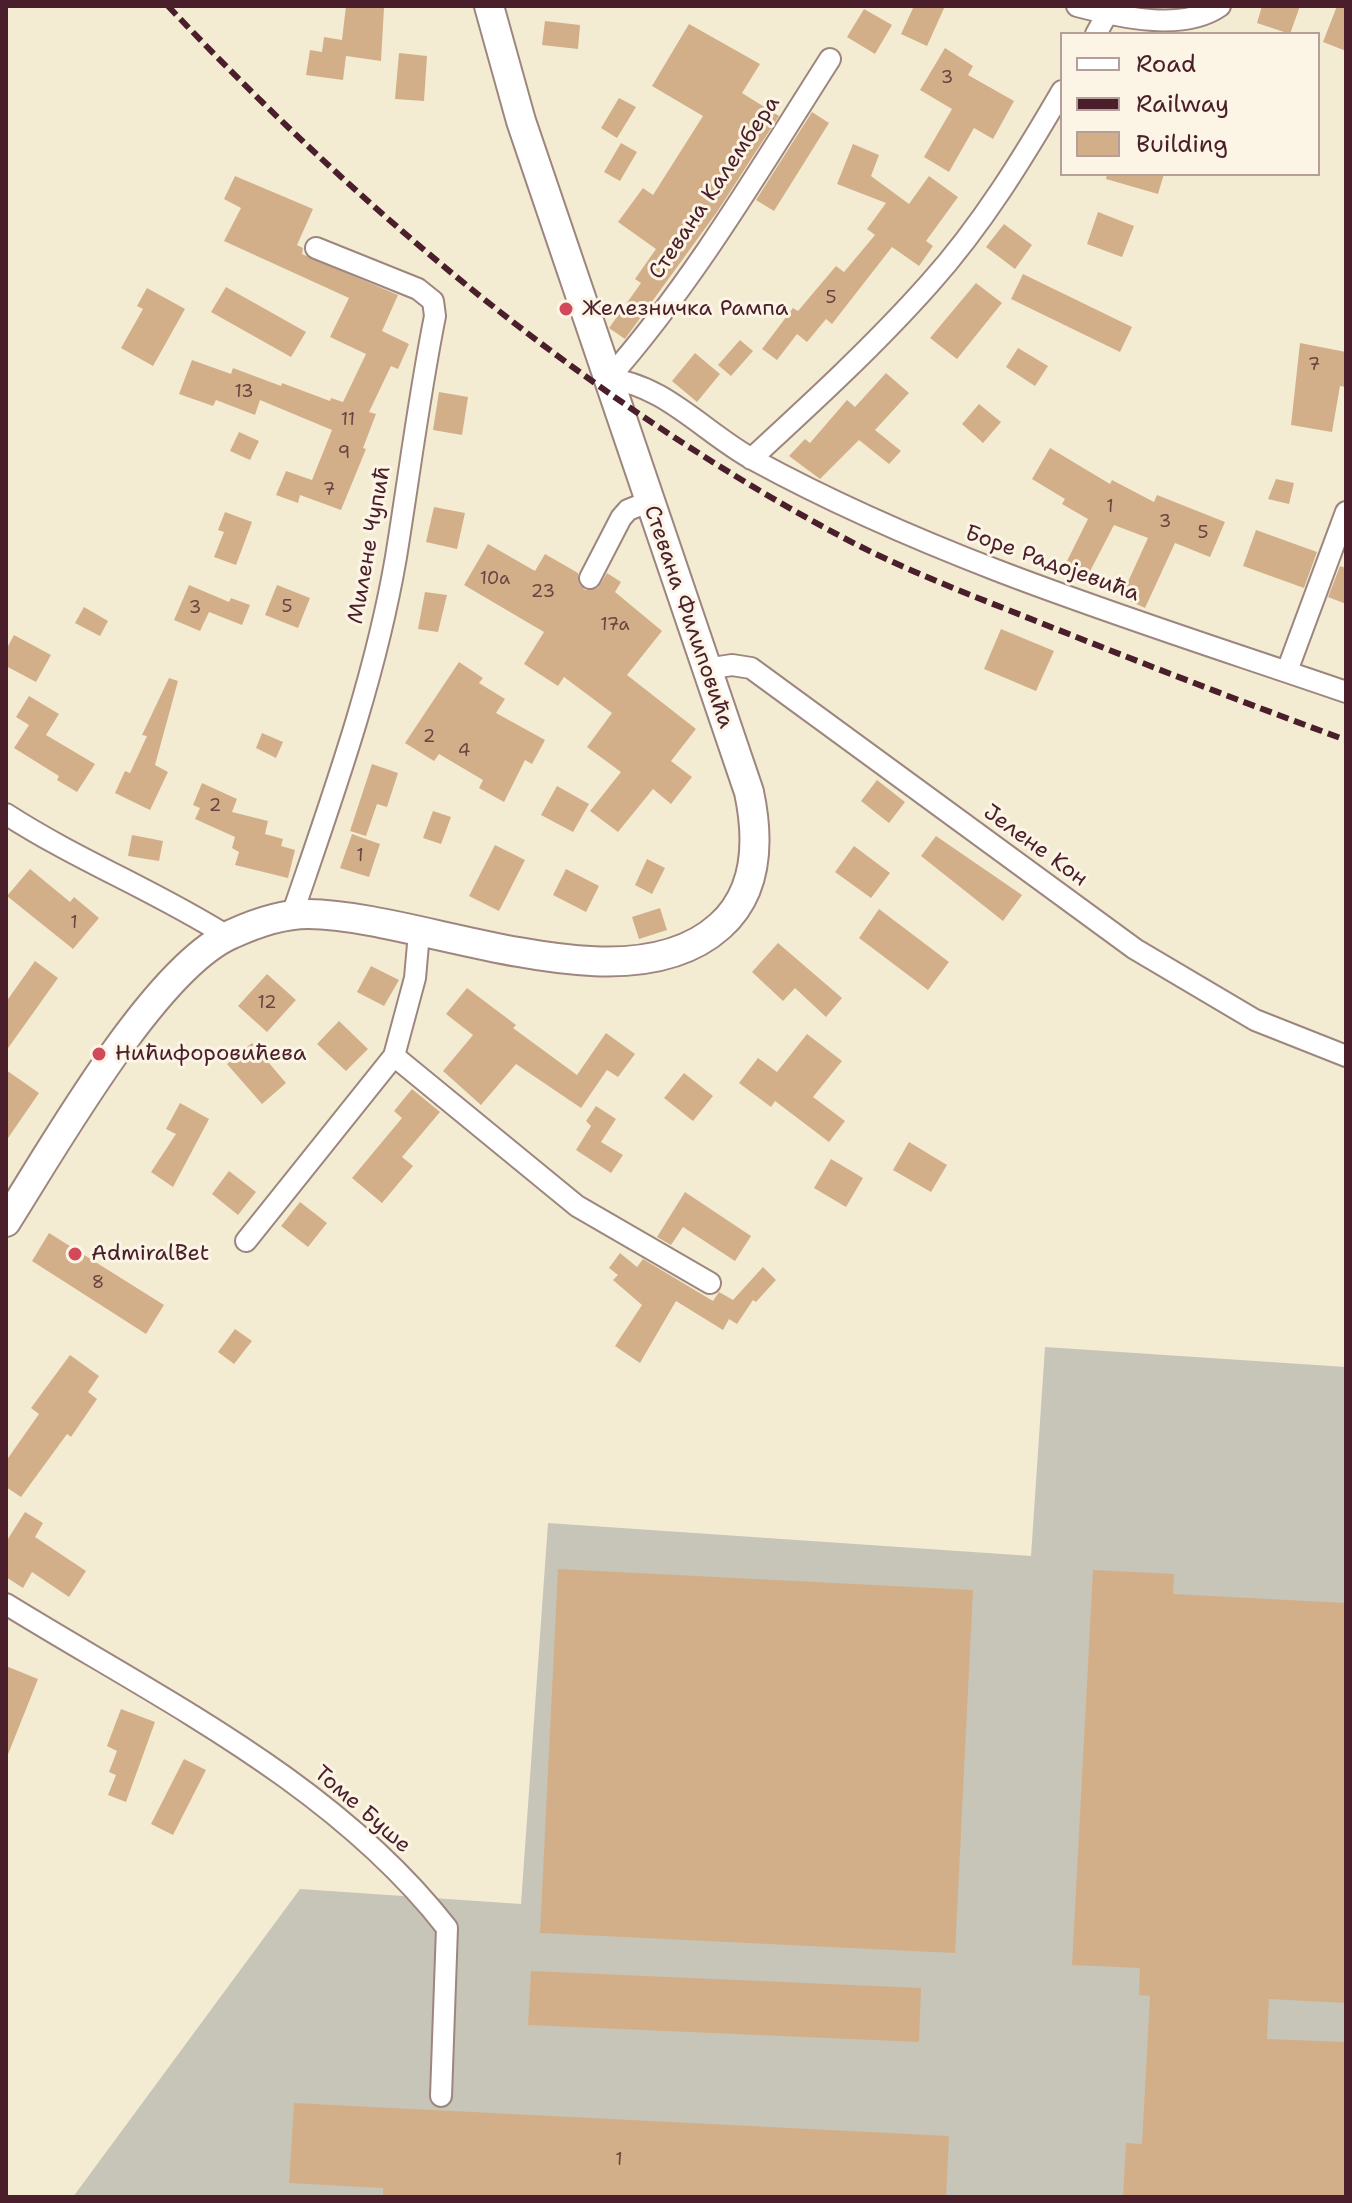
<!DOCTYPE html>
<html>
<head>
<meta charset="utf-8">
<style>
	body { margin:0 }
	#map { position:relative; width:1352px; height:2203px; overflow:hidden; background:#f3ecd3; font-family:"Shantell Sans",sans-serif }
	canvas { display:block }
	.frame { position:absolute; inset:0; border:8px solid #4a1f2b; pointer-events:none }
	.legend { position:absolute; left:1060px; top:32px; width:260px; height:144px; box-sizing:border-box; background:#fcf5e5; border:2px solid #b59f9b; margin:0; padding:10px 14px; list-style:none; font-size:24px; color:#4a1f2b }
	.legend li { display:flex; align-items:center; gap:16px; height:40px }
	.legend b { width:40px; border:2px solid #b59f9b }
</style>
</head>
<body>
<div id="map">
<canvas width="1352" height="2203"></canvas>
<div class="frame"></div>
<ul class="legend">
<li><b style="height:10px;background:#fff"></b>Road</li>
<li><b style="height:10px;background:#4a1f2b"></b>Railway</li>
<li><b style="height:22px;background:#d3af89"></b>Building</li>
</ul>
</div>
<script>
const c = document.querySelector('canvas').getContext('2d');
c.lineJoin = 'round';
function fillPath(path, color) {
  c.fillStyle = color;
  c.fill(path, 'evenodd');
}
function strokePath(path, color, width, dash) {
  c.strokeStyle = color;
  c.lineWidth = width;
  c.lineCap = dash ? 'butt' : 'round';
  c.setLineDash(dash || []);
  c.stroke(path);
}
function drawText(font, color, halo, rows, align = 'center') {
  c.font = font + ' "Shantell Sans",sans-serif';
  c.lineWidth = 6;
  c.setLineDash([]);
  c.textBaseline = 'middle';
  c.strokeStyle = halo;
  c.fillStyle = color;
  for (const [text, x, y, turn = 0] of rows) {
    c.save();
    c.translate(x, y);
    c.rotate((+turn || 0) * Math.PI / 180);
    c.textAlign = isNaN(turn) ? turn : align;
    if (halo) c.strokeText(text, 0, 0);
    c.fillText(text, 0, 0);
    c.restore();
  }
}
const industrial = new Path2D(`
	M 1045,1347 L 1346,1367 L 1346,2197 L 73,2197 L 300,1889 L 521,1904 L 548,1523 L 1031,1556 Z`);
const building = new Path2D(`
	M 346,6 L 384,8 L 381,61 L 346,56 L 343,80 L 306,75 L 310,50 L 322,52 L 324,37 L 342,40 Z
	M 914,6 L 945,6 L 927,46 L 901,34 Z
	M 1262,6 L 1300,6 L 1290,34 L 1257,23 Z
	M 1337,6 L 1346,6 L 1346,51 L 1323,42 Z
	M 864,9 L 892,25 L 875,54 L 847,37 Z
	M 545,21 L 580,25 L 578,49 L 542,45 Z
	M 689,24 L 760,64 L 742,93 L 779,116 L 717,212 L 625,339 L 609,328 L 641,283 L 635,279 L 656,249 L 618,222 L 643,188 L 653,195 L 703,116 L 652,86 Z
	M 945,48 L 973,66 L 968,75 L 1014,101 L 993,139 L 974,128 L 949,172 L 924,157 L 952,109 L 920,90 Z
	M 399,53 L 427,56 L 424,101 L 395,99 Z
	M 619,98 L 636,107 L 617,138 L 601,128 Z
	M 812,112 L 829,123 L 774,211 L 756,200 Z
	M 621,143 L 637,152 L 620,181 L 604,172 Z
	M 853,144 L 879,155 L 871,176 L 909,204 L 929,176 L 958,197 L 926,241 L 933,246 L 919,266 L 892,247 L 832,324 L 826,319 L 807,342 L 797,334 L 777,360 L 762,349 L 793,308 L 798,311 L 836,266 L 844,272 L 875,235 L 867,229 L 886,203 L 837,184 Z
	M 1107,174 L 1164,174 L 1158,194 L 1106,179 Z
	M 235,176 L 313,209 L 297,245 L 303,248 L 302,254 L 398,295 L 382,331 L 409,344 L 398,369 L 391,366 L 369,412 L 376,414 L 363,448 L 366,449 L 341,510 L 300,495 L 298,503 L 276,495 L 286,471 L 312,480 L 332,430 L 260,400 L 255,415 L 216,400 L 213,406 L 179,394 L 192,360 L 231,374 L 233,368 L 281,386 L 282,383 L 330,401 L 331,398 L 343,402 L 366,354 L 330,337 L 349,298 L 224,241 L 241,208 L 224,199 Z
	M 1098,212 L 1134,226 L 1122,257 L 1087,244 Z
	M 1004,224 L 1032,245 L 1015,269 L 986,247 Z
	M 1023,274 L 1132,327 L 1120,352 L 1011,299 Z
	M 976,283 L 1002,303 L 957,359 L 930,338 Z
	M 226,287 L 306,332 L 291,357 L 211,312 Z
	M 147,288 L 185,309 L 153,366 L 121,348 L 143,309 L 137,306 Z
	M 740,340 L 753,351 L 731,376 L 718,365 Z
	M 1300,343 L 1346,352 L 1346,387 L 1340,386 L 1332,432 L 1291,425 Z
	M 1018,348 L 1048,366 L 1035,386 L 1006,367 Z
	M 695,353 L 720,374 L 697,402 L 672,381 Z
	M 886,373 L 909,393 L 875,430 L 901,451 L 889,464 L 859,440 L 820,479 L 789,456 L 805,439 L 810,443 L 847,400 L 855,407 Z
	M 439,392 L 468,397 L 462,435 L 433,430 Z
	M 979,404 L 1001,422 L 983,443 L 962,424 Z
	M 239,432 L 259,441 L 250,460 L 230,451 Z
	M 1050,448 L 1110,484 L 1112,480 L 1154,502 L 1157,495 L 1225,522 L 1210,557 L 1175,543 L 1145,608 L 1121,597 L 1148,538 L 1114,525 L 1086,579 L 1064,567 L 1088,519 L 1062,504 L 1065,499 L 1032,479 Z
	M 1276,479 L 1294,483 L 1289,504 L 1268,499 Z
	M 434,507 L 465,513 L 457,549 L 426,542 Z
	M 225,512 L 252,522 L 236,565 L 214,557 L 224,532 L 218,530 Z
	M 1256,530 L 1317,552 L 1304,588 L 1243,566 Z
	M 488,544 L 535,571 L 545,554 L 578,573 L 579,584 L 585,590 L 598,588 L 607,573 L 621,582 L 615,592 L 662,631 L 627,675 L 696,729 L 671,761 L 692,777 L 671,804 L 653,789 L 618,832 L 590,811 L 621,772 L 587,747 L 612,713 L 564,677 L 558,686 L 524,664 L 544,632 L 464,585 Z
	M 1340,566 L 1346,568 L 1346,604 L 1328,597 Z
	M 189,585 L 229,602 L 231,598 L 250,605 L 242,625 L 209,612 L 200,631 L 174,620 Z
	M 277,585 L 310,598 L 298,628 L 265,615 Z
	M 425,592 L 447,595 L 438,632 L 418,629 Z
	M 84,607 L 108,621 L 100,636 L 75,623 Z
	M 1001,629 L 1054,651 L 1036,691 L 984,669 Z
	M 14,635 L 51,655 L 36,682 L 6,666 L 6,650 Z
	M 459,662 L 483,678 L 479,683 L 505,699 L 496,713 L 545,740 L 532,764 L 525,760 L 504,802 L 479,788 L 483,780 L 439,754 L 434,761 L 405,743 Z
	M 169,678 L 178,681 L 155,765 L 168,772 L 150,810 L 115,793 L 125,771 L 130,773 L 147,736 L 142,735 Z
	M 29,696 L 59,714 L 46,735 L 95,764 L 77,792 L 57,780 L 59,776 L 14,748 L 29,725 L 16,717 Z
	M 262,733 L 283,742 L 276,758 L 256,748 Z
	M 372,764 L 398,773 L 387,807 L 377,804 L 366,836 L 350,831 Z
	M 877,780 L 905,802 L 889,823 L 861,801 Z
	M 202,783 L 237,799 L 232,812 L 268,821 L 265,834 L 283,839 L 281,846 L 295,850 L 288,878 L 235,865 L 239,852 L 232,848 L 235,837 L 195,819 L 200,808 L 193,805 Z
	M 557,786 L 589,804 L 573,832 L 541,815 Z
	M 433,811 L 451,817 L 441,844 L 423,838 Z
	M 352,834 L 380,844 L 369,877 L 340,868 Z
	M 132,835 L 163,841 L 159,861 L 128,856 Z
	M 936,836 L 1022,895 L 1003,921 L 921,856 Z
	M 495,845 L 525,860 L 499,911 L 469,896 Z
	M 854,846 L 890,873 L 871,898 L 835,872 Z
	M 647,859 L 665,868 L 652,894 L 635,885 Z
	M 30,869 L 70,902 L 74,897 L 99,918 L 73,949 L 7,896 Z
	M 566,869 L 599,886 L 586,912 L 553,895 Z
	M 660,908 L 667,930 L 639,939 L 632,917 Z
	M 879,909 L 949,962 L 928,990 L 859,938 Z
	M 778,943 L 842,998 L 826,1017 L 795,988 L 783,1001 L 752,972 Z
	M 35,961 L 58,978 L 6,1051 L 6,1002 Z
	M 371,966 L 399,980 L 384,1006 L 357,992 Z
	M 267,974 L 296,1000 L 267,1032 L 238,1006 Z
	M 467,988 L 516,1025 L 513,1028 L 577,1075 L 606,1033 L 635,1054 L 618,1077 L 607,1070 L 581,1108 L 516,1064 L 481,1105 L 443,1071 L 473,1035 L 446,1014 Z
	M 339,1021 L 368,1049 L 346,1071 L 317,1044 Z
	M 807,1034 L 842,1061 L 813,1097 L 845,1121 L 829,1142 L 775,1101 L 771,1107 L 739,1083 L 758,1058 L 777,1072 Z
	M 252,1043 L 286,1083 L 262,1104 L 227,1064 Z
	M 6,1070 L 39,1093 L 6,1141 Z
	M 684,1073 L 713,1096 L 693,1121 L 664,1098 Z
	M 412,1089 L 440,1112 L 402,1157 L 413,1166 L 382,1203 L 352,1178 L 402,1118 L 394,1111 Z
	M 180,1103 L 209,1119 L 173,1187 L 151,1172 L 176,1134 L 166,1129 Z
	M 596,1106 L 616,1119 L 601,1142 L 623,1155 L 611,1173 L 576,1150 L 591,1126 L 586,1121 Z
	M 909,1142 L 947,1165 L 931,1192 L 893,1170 Z
	M 831,1159 L 863,1178 L 846,1207 L 814,1188 Z
	M 229,1171 L 256,1192 L 238,1215 L 212,1194 Z
	M 685,1192 L 751,1236 L 735,1261 L 683,1227 L 671,1245 L 657,1237 Z
	M 300,1202 L 327,1223 L 308,1247 L 281,1226 Z
	M 49,1233 L 164,1305 L 146,1334 L 32,1261 Z
	M 620,1253 L 637,1267 L 643,1259 L 713,1301 L 719,1292 L 733,1300 L 763,1267 L 776,1280 L 756,1302 L 753,1300 L 737,1324 L 729,1319 L 723,1330 L 676,1301 L 640,1363 L 615,1346 L 642,1305 L 613,1280 L 618,1275 L 609,1268 Z
	M 235,1329 L 252,1341 L 234,1364 L 218,1352 Z
	M 70,1355 L 99,1376 L 88,1392 L 97,1399 L 71,1437 L 67,1434 L 21,1497 L 6,1487 L 6,1461 L 39,1414 L 31,1408 Z
	M 25,1512 L 43,1523 L 35,1537 L 86,1571 L 69,1597 L 32,1572 L 23,1588 L 6,1577 L 6,1542 Z
	M 558,1569 L 973,1590 L 955,1953 L 540,1933 Z
	M 1093,1570 L 1174,1574 L 1173,1594 L 1346,1603 L 1346,2003 L 1269,1999 L 1267,2039 L 1346,2042 L 1346,2197 L 1123,2197 L 1126,2143 L 1142,2144 L 1150,1996 L 1139,1995 L 1140,1968 L 1072,1965 Z
	M 6,1666 L 38,1679 L 7,1757 L 6,1757 Z
	M 121,1709 L 155,1722 L 126,1802 L 108,1795 L 116,1775 L 109,1772 L 117,1751 L 107,1746 Z
	M 184,1759 L 206,1770 L 173,1835 L 151,1824 Z
	M 531,1971 L 921,1988 L 919,2042 L 528,2025 Z
	M 294,2103 L 949,2136 L 946,2197 L 383,2197 L 383,2188 L 289,2183 Z`);
const street = new Path2D(`
	M 1077,6 C 1119,17 1183,32 1220,6
	M 1096,34 L 1107,14
	M 608,379 C 663,383 707,435 754,460 C 941,562 1145,623 1346,692
	M 608,379 C 693,283 761,167 830,59
	M 751,459 C 813,402 875,345 930,283 C 982,225 1023,158 1062,91
	M 590,578 L 621,518 L 628,510 L 648,502
	M 706,669 L 732,665 L 751,668 L 1135,949 L 1255,1020 L 1346,1056
	M 1287,671 L 1346,512
	M 6,814 C 77,860 156,891 227,936
	M 292,915 C 332,798 375,680 396,557 C 409,477 419,396 435,316 L 433,301 L 418,289 L 316,248
	M 394,1056 L 577,1206 L 710,1283
	M 246,1241 L 394,1056 L 415,978 L 419,933
	M 6,1604 C 160,1699 334,1783 447,1928 L 441,2096`);
const secondary = new Path2D(`
	M 6,1222 C 53,1148 155,967 232,934 C 256,923 281,914 308,914 C 423,915 625,1012 720,926 C 759,891 759,839 749,792 L 521,121 L 489,6`);
const rail = new Path2D(`
	M 168,6 C 364,214 589,402 842,537 C 904,570 971,595 1036,621 C 1139,662 1242,702 1346,740`);
const markers = [
	[566,309,8,"#d1495b"],
	[99,1054,8,"#d1495b"],
	[75,1254,8,"#d1495b"]
];
const numberNames = [
	["3",947,78],
	["5",831,298],
	["7",1314,365],
	["13",244,392],
	["11",348,420],
	["9",344,453],
	["7",329,490],
	["1",1110,507],
	["3",1165,522],
	["5",1203,533],
	["10a",495,579],
	["23",543,592],
	["5",287,607],
	["3",195,608],
	["17a",615,625],
	["2",429,737],
	["4",464,751],
	["2",215,806],
	["1",360,856],
	["1",74,923],
	["12",267,1003],
	["8",98,1283],
	["1",619,2160]
];
const streetNames = [
	["Стевана Калембера",715,188,-56],
	["Милене Чупић",370,545,-80],
	["Боре Радојевића",1052,564,20],
	["Стевана Филиповића",688,617,71],
	["Јелене Кон",1035,846,36],
	["Томе Буше",362,1810,41]
];
const poiNames = [
	["Железничка Рампа",582,309],
	["Нићифоровићева",115,1054],
	["AdmiralBet",91,1254]
];
fillPath(industrial, '#c7c5b8');
fillPath(building, '#d3af89');
strokePath(street, '#9e867f', 24);
strokePath(secondary, '#9e867f', 32);
strokePath(street, '#fff', 20);
strokePath(secondary, '#fff', 28);
strokePath(rail, '#4a1f2b', 6, [12, 6]);
for (const [x, y, r, color] of markers) {
  const dot = new Path2D();
  dot.arc(x, y, r, 0, 2 * Math.PI);
  c.fillStyle = color;
  c.fill(dot);
  strokePath(dot, '#fcf5e5', 3);
}
drawText('18px', '#6c4342', null, numberNames);
drawText('22px', '#4a1f2b', '#fcf5e5', streetNames);
drawText('22px', '#4a1f2b', '#fcf5e5', poiNames, 'left');
</script>
</body>
</html>
